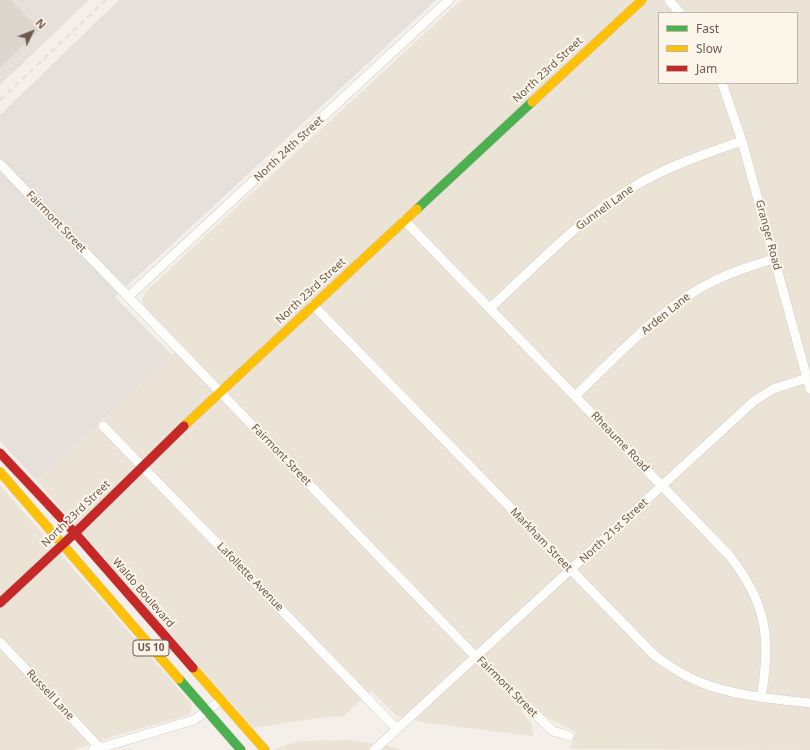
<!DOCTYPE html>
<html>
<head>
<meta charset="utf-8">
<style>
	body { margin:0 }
	#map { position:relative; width:810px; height:750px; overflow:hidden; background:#f4f0e9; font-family:"Noto Sans",sans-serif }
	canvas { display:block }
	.legend { position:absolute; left:658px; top:12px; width:140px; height:72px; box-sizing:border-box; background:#fcf5ea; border:1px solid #c3b7ab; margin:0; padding:5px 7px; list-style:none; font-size:12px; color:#6e5a4d }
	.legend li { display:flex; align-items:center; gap:8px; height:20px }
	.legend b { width:20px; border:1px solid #c3b7ab }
	.north { position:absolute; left:12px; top:12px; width:40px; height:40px; -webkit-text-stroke:3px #fcf5ea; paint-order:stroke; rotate:47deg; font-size:11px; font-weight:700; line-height:16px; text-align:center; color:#6e5a4d }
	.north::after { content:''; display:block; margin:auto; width:14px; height:18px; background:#6e5a4d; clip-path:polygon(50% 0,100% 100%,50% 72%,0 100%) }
</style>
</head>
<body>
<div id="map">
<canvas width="810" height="750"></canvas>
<ul class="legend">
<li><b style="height:5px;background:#4caf50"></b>Fast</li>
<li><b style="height:5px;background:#ffc107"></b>Slow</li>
<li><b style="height:5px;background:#c62828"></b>Jam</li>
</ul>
<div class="north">N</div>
</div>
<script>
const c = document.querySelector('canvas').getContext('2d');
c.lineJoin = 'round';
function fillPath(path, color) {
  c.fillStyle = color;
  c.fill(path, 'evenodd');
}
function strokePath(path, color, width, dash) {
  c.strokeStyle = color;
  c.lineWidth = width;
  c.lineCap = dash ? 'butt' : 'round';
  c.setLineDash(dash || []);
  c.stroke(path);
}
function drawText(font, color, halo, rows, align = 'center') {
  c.font = font + ' "Noto Sans",sans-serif';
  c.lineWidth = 4;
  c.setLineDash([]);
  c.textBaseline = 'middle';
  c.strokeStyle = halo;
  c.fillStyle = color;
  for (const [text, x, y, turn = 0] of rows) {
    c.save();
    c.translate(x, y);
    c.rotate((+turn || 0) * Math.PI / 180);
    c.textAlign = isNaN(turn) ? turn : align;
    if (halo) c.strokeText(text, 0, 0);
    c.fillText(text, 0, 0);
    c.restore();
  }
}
const residential = new Path2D(`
	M 461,0 L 810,0 L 810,750 L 570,749 L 576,732 L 546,717 L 530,701 L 521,710 L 532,724 L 533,736 L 427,723 L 397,716 L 371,691 L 344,716 L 318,718 L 253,728 L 37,481 L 182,346 L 144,306 L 142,301 L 145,292 ZM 659,13 L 797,13 L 797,83 L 659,83 Z
	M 0,485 L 192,704 L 191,712 L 187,716 L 124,733 L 74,750 L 0,750 Z
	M 348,740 L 388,746 L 401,750 L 274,750 L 285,745 L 300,741 Z`);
const industrial = new Path2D(`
	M 0,0 L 89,0 L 0,85 Z
	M 119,0 L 436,0 L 115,297 L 172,355 L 37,481 L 0,441 L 0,115 Z`);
const building = new Path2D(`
	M 0,0 L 11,0 L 40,30 L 0,67 Z`);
const street = new Path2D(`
	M 669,0 L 680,13
	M 722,83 L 742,141 L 810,389
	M 0,164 L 476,657 L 553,731 L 569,736
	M 404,220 L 728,554 C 766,601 772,638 761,697
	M 128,297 L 449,0
	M 313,305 L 655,656 C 668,665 682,675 697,681 C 733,696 773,699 810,703
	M 490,308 C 535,267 578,220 631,188 C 666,167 704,154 742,141
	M 575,396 C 615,358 663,305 714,281 C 733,271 754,265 774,259
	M 103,426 L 397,729
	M 0,642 L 100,748
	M 93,750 L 194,720 L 221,700
	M 374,750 L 754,401 L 773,389 L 810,377`);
const fast = new Path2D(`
	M 417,209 L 532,102
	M 179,679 L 241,750`);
const slow = new Path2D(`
	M 532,102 L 642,0
	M 184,426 L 417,209
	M 0,472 L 179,679
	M 193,668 L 265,750`);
const jam = new Path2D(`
	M 0,453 L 75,533 L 193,668
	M 0,603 L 75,533 L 184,426`);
const rail = new Path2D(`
	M 0,100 L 106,0`);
const shields = [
	[151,648,36]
];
const shieldNames = [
	["US 10",151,648]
];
const streetNames = [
	["North 23rd Street",548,70,-43],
	["North 24th Street",289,149,-43],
	["Gunnell Lane",605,208,-36],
	["Fairmont Street",56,222,46],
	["Granger Road",768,235,75],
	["North 23rd Street",311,291,-43],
	["Arden Lane",666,314,-39],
	["Rheaume Road",620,442,46],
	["Fairmont Street",281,455,46],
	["North 23rd Street",76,514,-44],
	["North 21st Street",614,531,-43],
	["Markham Street",541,540,46],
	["Lafollette Avenue",250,577,46],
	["Waldo Boulevard",143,593,49],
	["Fairmont Street",507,687,45],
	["Russell Lane",50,695,47]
];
fillPath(residential, '#ece3d7');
fillPath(industrial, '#e6e0da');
fillPath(building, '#ddd6cf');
strokePath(street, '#d3cdc7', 10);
strokePath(fast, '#d2ccc4', 10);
strokePath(slow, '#d2ccc4', 10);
strokePath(jam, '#d2ccc4', 10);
strokePath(street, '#fdfdfc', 9);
strokePath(fast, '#4caf50', 9);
strokePath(slow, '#ffc107', 9);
strokePath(jam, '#c62828', 9);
strokePath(rail, '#e4e2e3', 2.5, [6, 4]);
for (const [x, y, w] of shields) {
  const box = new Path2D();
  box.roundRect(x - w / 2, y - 8, w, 16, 3);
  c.fillStyle = '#fcf5ea';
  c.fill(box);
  strokePath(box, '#6e5a4d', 1);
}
drawText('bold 10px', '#6e5a4d', null, shieldNames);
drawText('11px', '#6e5a4d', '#fcf5ea', streetNames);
</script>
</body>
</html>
